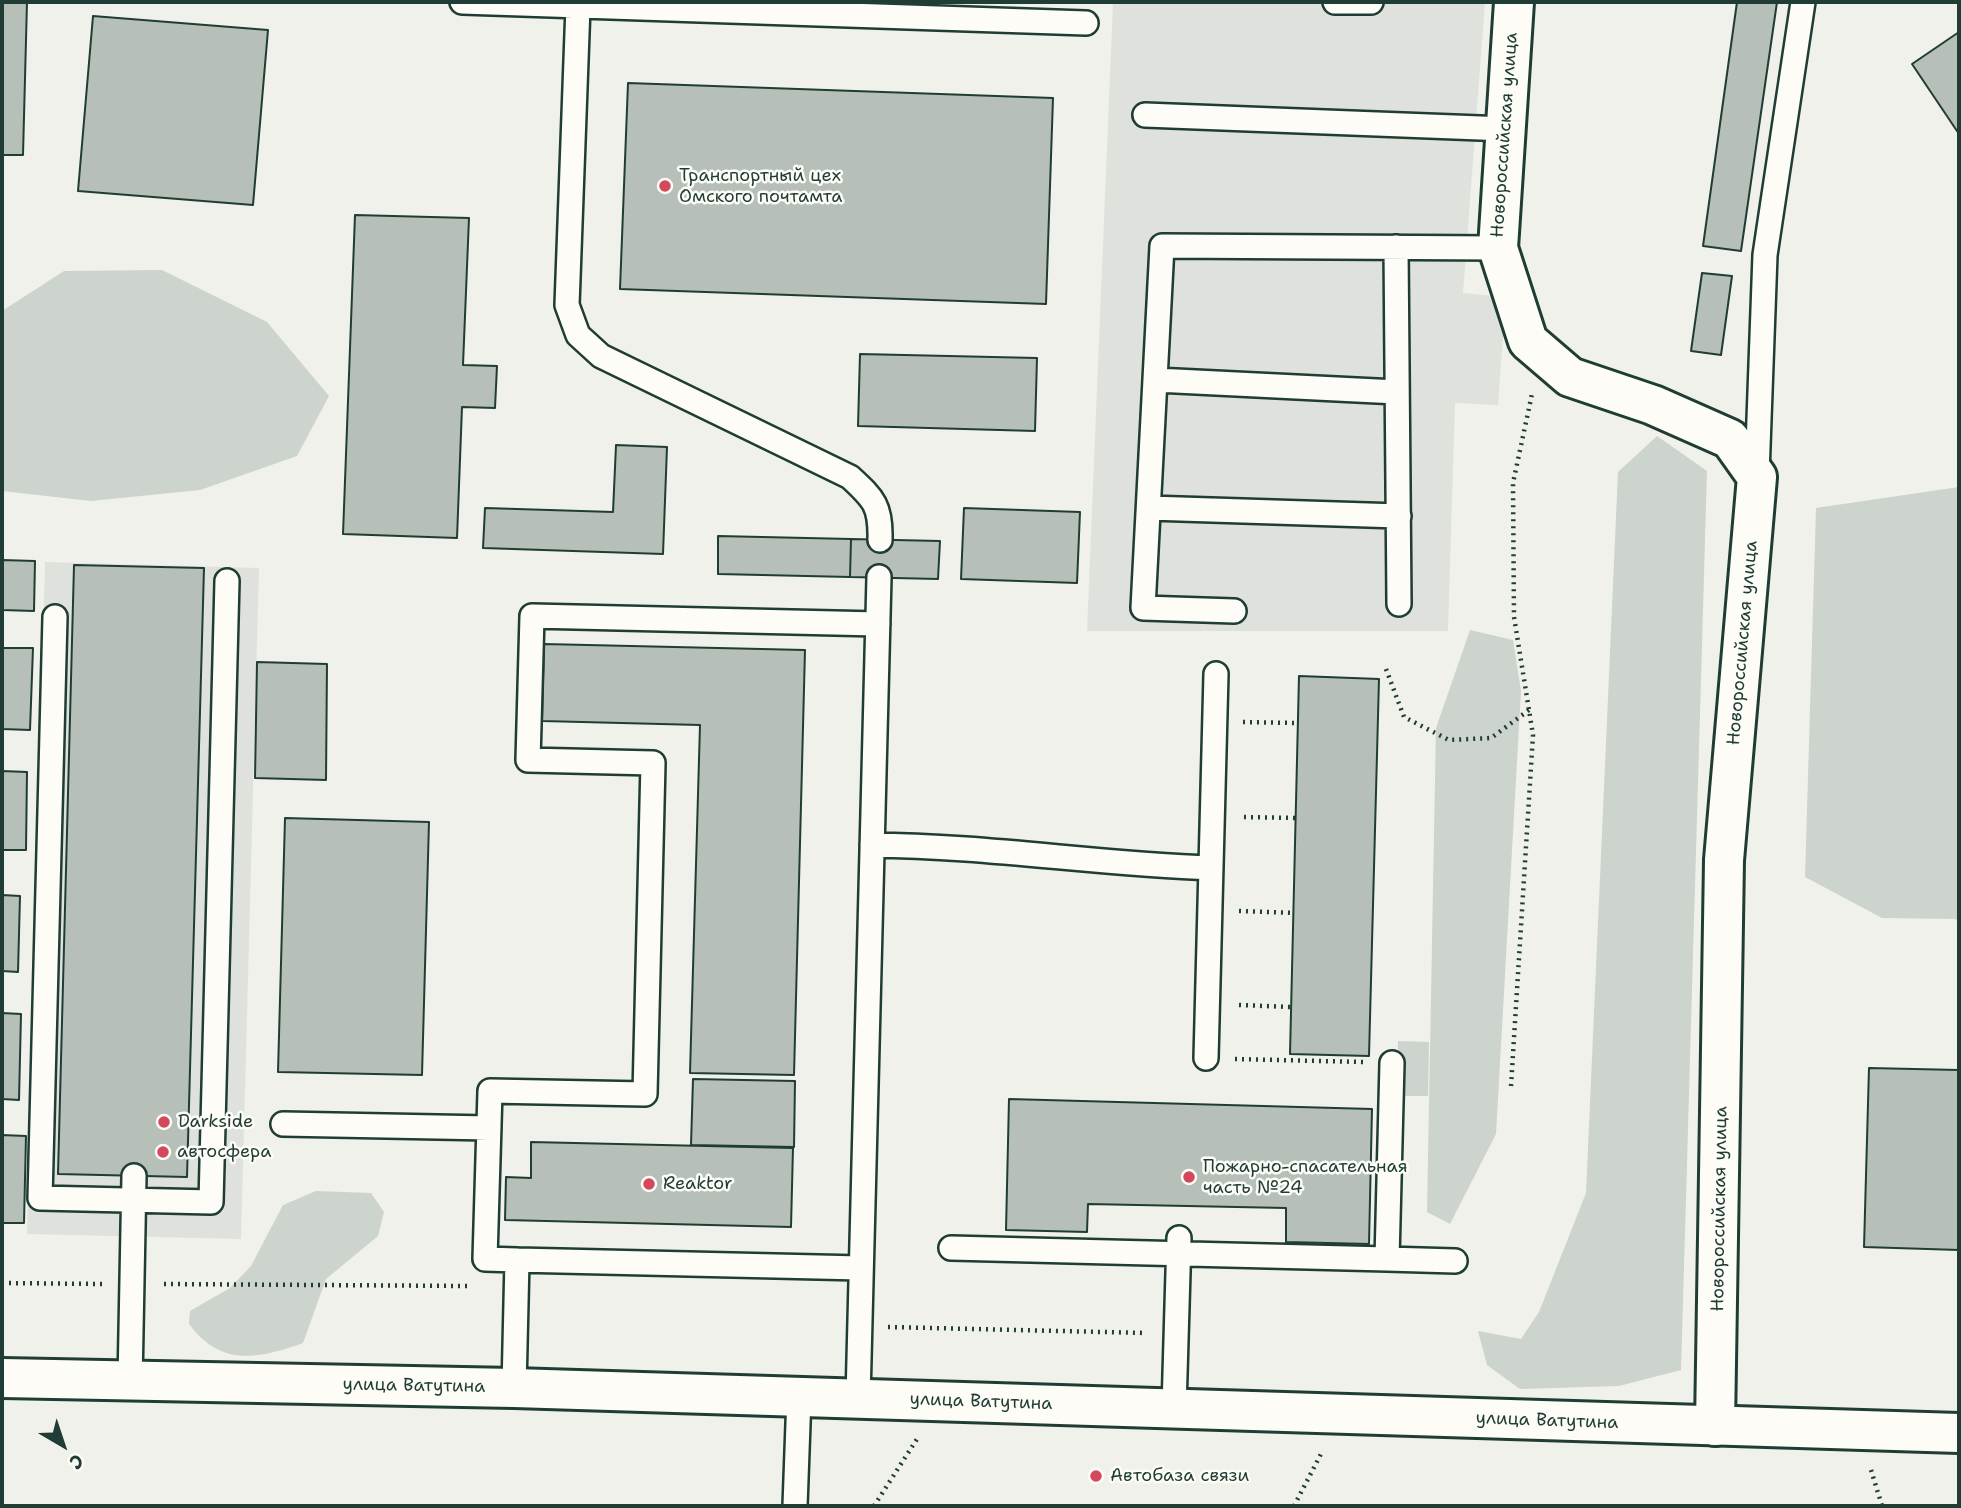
<!DOCTYPE html>
<html>
<head>
<meta charset="utf-8">
<style>
	body { margin:0 }
	#map { position:relative; width:1961px; height:1508px; overflow:hidden; background:#f0f1eb; font-family:"Shantell Sans",sans-serif }
	canvas { display:block }
	.frame { position:absolute; inset:0; border:4px solid #1f3d34; pointer-events:none }
	.north { position:absolute; left:28px; top:1410px; width:70px; height:70px; -webkit-text-stroke:5px #fdfcf7; paint-order:stroke; rotate:141deg; font-size:19px; font-weight:700; line-height:28px; text-align:center; color:#1f3d34 }
	.north::after { content:''; display:block; margin:auto; width:24px; height:32px; background:#1f3d34; clip-path:polygon(50% 0,100% 100%,50% 72%,0 100%) }
</style>
</head>
<body>
<div id="map">
<canvas width="1961" height="1508"></canvas>
<div class="frame"></div>
<div class="north">С</div>
</div>
<script>
const c = document.querySelector('canvas').getContext('2d');
c.lineJoin = 'round';
function fillPath(path, color) {
  c.fillStyle = color;
  c.fill(path, 'evenodd');
}
function strokePath(path, color, width, dash) {
  c.strokeStyle = color;
  c.lineWidth = width;
  c.lineCap = dash ? 'butt' : 'round';
  c.setLineDash(dash || []);
  c.stroke(path);
}
function drawText(font, color, halo, rows, align = 'center') {
  c.font = font + ' "Shantell Sans",sans-serif';
  c.lineWidth = 5;
  c.setLineDash([]);
  c.textBaseline = 'middle';
  c.strokeStyle = halo;
  c.fillStyle = color;
  for (const [text, x, y, turn = 0] of rows) {
    c.save();
    c.translate(x, y);
    c.rotate((+turn || 0) * Math.PI / 180);
    c.textAlign = isNaN(turn) ? turn : align;
    if (halo) c.strokeText(text, 0, 0);
    c.fillText(text, 0, 0);
    c.restore();
  }
}
const built = new Path2D(`
	M 1113,2 L 1485,2 L 1463,293 L 1506,297 L 1498,405 L 1455,403 L 1448,631 L 1087,631 Z
	M 45,562 L 259,568 L 241,1239 L 27,1234 Z`);
const green = new Path2D(`
	M 162,270 L 267,322 L 329,396 L 297,456 L 200,490 L 91,501 L 2,491 L 2,311 L 64,271 Z
	M 1657,436 L 1707,471 L 1681,1370 L 1619,1386 L 1520,1389 L 1487,1365 L 1478,1331 L 1521,1339 L 1539,1312 L 1586,1193 L 1618,472 Z
	M 1959,487 L 1959,923 L 1955,919 L 1882,918 L 1805,877 L 1816,508 Z
	M 1470,630 L 1513,640 L 1521,691 L 1496,1134 L 1450,1224 L 1427,1212 L 1436,728 Z
	M 1398,1041 L 1429,1042 L 1428,1096 L 1397,1096 Z
	M 316,1191 L 371,1193 L 384,1212 L 378,1236 L 326,1279 L 303,1343 C 258,1359 221,1367 189,1324 L 190,1311 L 230,1288 L 251,1266 L 283,1205 Z`);
const building = new Path2D(`
	M 2,2 L 27,2 L 23,155 L 2,155 Z
	M 1737,2 L 1777,2 L 1741,251 L 1703,246 Z
	M 93,16 L 268,30 L 253,205 L 78,191 Z
	M 1959,32 L 1959,134 L 1912,64 Z
	M 628,83 L 1053,98 L 1046,304 L 620,289 Z
	M 355,215 L 469,218 L 463,365 L 497,366 L 495,408 L 462,407 L 457,538 L 343,534 Z
	M 1702,273 L 1732,276 L 1721,355 L 1691,351 Z
	M 860,354 L 1037,358 L 1035,431 L 858,426 Z
	M 616,445 L 667,447 L 663,554 L 483,548 L 485,508 L 613,512 Z
	M 964,508 L 1080,512 L 1077,583 L 961,579 Z
	M 718,536 L 851,539 L 850,577 L 718,574 Z
	M 851,539 L 940,541 L 938,579 L 850,577 Z
	M 2,560 L 35,561 L 34,611 L 2,610 Z
	M 74,565 L 204,568 L 187,1177 L 58,1174 Z
	M 544,644 L 805,650 L 794,1075 L 690,1073 L 700,725 L 542,721 Z
	M 2,648 L 33,648 L 30,730 L 2,729 Z
	M 257,662 L 327,664 L 326,780 L 255,778 Z
	M 1299,676 L 1379,679 L 1369,1056 L 1290,1054 Z
	M 2,771 L 27,772 L 26,850 L 2,850 Z
	M 285,818 L 429,822 L 422,1075 L 278,1072 Z
	M 2,895 L 20,896 L 18,972 L 2,971 Z
	M 2,1013 L 21,1014 L 19,1100 L 2,1099 Z
	M 1869,1068 L 1959,1070 L 1959,1250 L 1864,1247 Z
	M 693,1079 L 795,1081 L 794,1147 L 691,1145 Z
	M 1009,1099 L 1372,1109 L 1369,1244 L 1286,1242 L 1286,1208 L 1088,1204 L 1087,1232 L 1006,1230 Z
	M 2,1135 L 26,1136 L 24,1223 L 2,1223 Z
	M 531,1142 L 793,1148 L 791,1227 L 505,1220 L 506,1177 L 531,1178 Z`);
const path = new Path2D(`
	M 1386,669 L 1404,717 L 1449,740 L 1491,738 L 1529,710
	M 1243,722 L 1298,723
	M 1244,817 L 1296,818
	M 1239,911 L 1294,913
	M 1239,1005 L 1291,1007
	M 1235,1059 L 1363,1062
	M 1511,1086 L 1533,735 L 1514,617 L 1513,483 L 1532,394
	M 2,1283 L 102,1284
	M 164,1284 L 470,1286
	M 888,1327 L 1146,1333
	M 1871,1470 L 1882,1506
	M 874,1506 L 917,1439
	M 1294,1506 L 1322,1452`);
const service = new Path2D(`
	M 462,2 L 1086,23
	M 1335,2 L 1371,2
	M 578,6 L 567,305 L 578,335 L 601,356 L 850,477 C 874,499 881,506 880,540
	M 1145,115 L 1506,129
	M 1396,247 L 1399,604
	M 1156,380 L 1397,392
	M 1757,474 L 1765,255 L 1803,2
	M 1149,508 L 1399,516
	M 1234,611 L 1143,608 L 1162,246 L 1498,248
	M 55,617 L 40,1198 L 211,1202 L 227,581
	M 872,845 C 986,846 1098,864 1211,868
	M 1206,1058 L 1216,674
	M 1392,1063 L 1387,1259 L 1455,1261
	M 283,1124 L 489,1128
	M 951,1248 L 1387,1259
	M 517,1260 L 485,1259 L 490,1091 L 645,1094 L 653,763 L 528,760 L 532,616 L 878,624
	M 130,1382 L 134,1176
	M 514,1388 L 517,1260 L 861,1268
	M 858,1398 L 879,577
	M 1174,1408 L 1179,1238
	M 795,1506 L 799,1396`);
const minor = new Path2D(`
	M 1514,2 L 1498,248 L 1528,341 L 1570,377 L 1653,405 L 1730,439 L 1757,477 L 1724,860 L 1715,1426`);
const secondary = new Path2D(`
	M 2,1378 L 514,1388 L 1959,1433`);
const markers = [
	[665,186,7,"#d1495b"],
	[164,1122,7,"#d1495b"],
	[163,1152,7,"#d1495b"],
	[1189,1177,7,"#d1495b"],
	[649,1184,7,"#d1495b"],
	[1096,1476,7,"#d1495b"]
];
const streetNames = [
	["Новороссийская улица",1505,135,-86],
	["Новороссийская улица",1743,643,-85],
	["Новороссийская улица",1720,1209,-89],
	["улица Ватутина",414,1386,1],
	["улица Ватутина",981,1402,2],
	["улица Ватутина",1547,1421,2]
];
const poiNames = [
	["Транспортный цех",679,176],
	["Омского почтамта",679,197],
	["Darkside",178,1122],
	["автосфера",177,1152],
	["Пожарно-спасательная",1203,1167],
	["часть №24",1203,1188],
	["Reaktor",663,1184],
	["Автобаза связи",1110,1476]
];
fillPath(built, '#dfe2dc');
fillPath(green, '#cdd3cd');
fillPath(building, '#b6bfb8');
strokePath(building, '#1f3d34', 2);
strokePath(service, '#1f3d34', 28);
strokePath(minor, '#1f3d34', 44);
strokePath(secondary, '#1f3d34', 44);
strokePath(path, '#1f3d34', 4.5, [2, 5]);
strokePath(service, '#fdfcf7', 23);
strokePath(minor, '#fdfcf7', 38);
strokePath(secondary, '#fdfcf7', 38);
for (const [x, y, r, color] of markers) {
  const dot = new Path2D();
  dot.arc(x, y, r, 0, 2 * Math.PI);
  c.fillStyle = color;
  c.fill(dot);
  strokePath(dot, '#fdfcf7', 2.5);
}
drawText('18px', '#1f3d34', '#fdfcf7', streetNames);
drawText('18px', '#1f3d34', '#fdfcf7', poiNames, 'left');
</script>
</body>
</html>
